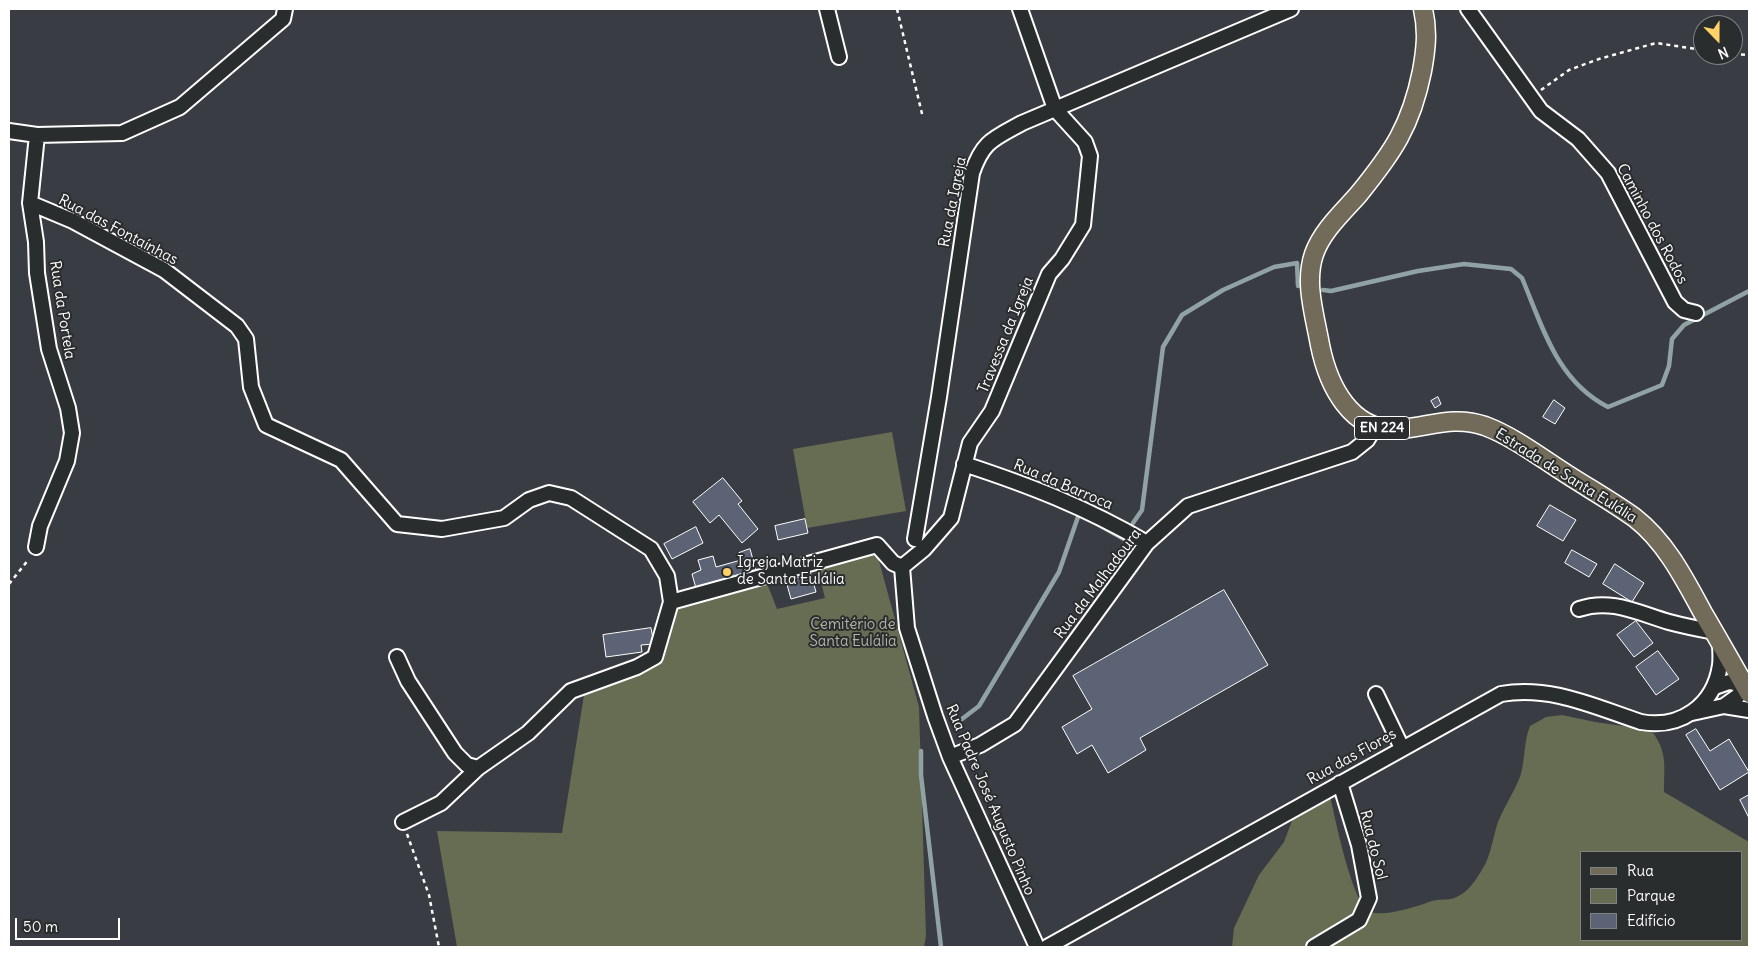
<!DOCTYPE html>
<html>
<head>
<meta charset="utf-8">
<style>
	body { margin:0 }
	#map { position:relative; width:1758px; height:956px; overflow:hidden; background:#393d43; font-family:Delius,sans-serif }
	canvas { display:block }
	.frame { position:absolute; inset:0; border:10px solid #fff; pointer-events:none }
	.legend { position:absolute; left:1580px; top:851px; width:162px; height:90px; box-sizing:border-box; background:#2a2d2e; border:1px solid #7f8182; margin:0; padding:6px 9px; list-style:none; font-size:15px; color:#fff }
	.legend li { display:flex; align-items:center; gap:10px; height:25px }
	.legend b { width:25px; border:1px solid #7f8182 }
	.north { position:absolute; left:1693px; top:15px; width:50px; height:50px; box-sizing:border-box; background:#2a2d2e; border:1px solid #7f8182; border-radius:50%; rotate:158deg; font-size:14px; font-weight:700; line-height:20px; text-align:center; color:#fff }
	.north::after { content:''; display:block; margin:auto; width:18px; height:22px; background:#ffd166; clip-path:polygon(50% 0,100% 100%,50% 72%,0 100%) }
	.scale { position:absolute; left:15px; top:918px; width:105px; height:22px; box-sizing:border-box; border:2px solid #fff; border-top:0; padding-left:6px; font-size:15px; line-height:18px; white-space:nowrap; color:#fff; -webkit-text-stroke:4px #2a2d2e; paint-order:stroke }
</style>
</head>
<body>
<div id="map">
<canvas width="1758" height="956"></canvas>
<div class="frame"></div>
<ul class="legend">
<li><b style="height:6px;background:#736b5a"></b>Rua</li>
<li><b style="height:14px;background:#666d53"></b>Parque</li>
<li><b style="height:14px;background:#5b6374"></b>Edifício</li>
</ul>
<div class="north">N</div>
<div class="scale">50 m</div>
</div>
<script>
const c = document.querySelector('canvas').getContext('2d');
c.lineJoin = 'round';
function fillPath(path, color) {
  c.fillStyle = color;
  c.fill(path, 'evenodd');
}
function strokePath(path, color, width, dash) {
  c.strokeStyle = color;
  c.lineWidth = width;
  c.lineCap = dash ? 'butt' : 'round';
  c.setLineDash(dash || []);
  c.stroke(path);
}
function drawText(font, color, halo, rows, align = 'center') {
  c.font = font + ' Delius,sans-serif';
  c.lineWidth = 4;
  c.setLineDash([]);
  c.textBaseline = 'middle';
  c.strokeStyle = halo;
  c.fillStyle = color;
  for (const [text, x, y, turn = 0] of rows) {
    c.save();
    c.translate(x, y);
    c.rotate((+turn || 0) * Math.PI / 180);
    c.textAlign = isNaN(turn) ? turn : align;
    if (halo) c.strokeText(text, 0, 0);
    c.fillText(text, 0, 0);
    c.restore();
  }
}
const green = new Path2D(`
	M 892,432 L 906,511 L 807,528 L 793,449 Z
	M 876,550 L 919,707 L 926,936 L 924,947 L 457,947 L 437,831 L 562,833 L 584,695 L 658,661 L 673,607 L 766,581 L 777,609 L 825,598 L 817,567 Z
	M 1562,715 L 1595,722 L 1651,730 C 1668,752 1664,766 1664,792 L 1749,842 L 1749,947 L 1232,947 L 1234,928 L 1259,875 L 1284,842 L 1295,813 L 1330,796 C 1335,817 1352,904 1370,912 C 1383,917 1416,907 1429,902 C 1436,899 1444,900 1451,899 C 1467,895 1475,881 1483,868 C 1491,855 1493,837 1498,822 C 1505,805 1515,791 1521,774 C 1525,758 1524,741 1530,726 L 1546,717 ZM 1582,852 L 1742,852 L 1742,940 L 1582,940 Z`);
const stream = new Path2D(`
	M 1323,290 L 1331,291 L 1418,271 L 1464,264 L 1511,269 L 1522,278 C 1543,328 1557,381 1608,407 L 1662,385 L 1669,366 L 1672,339 L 1684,325 L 1749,291
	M 1092,521 L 1124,539
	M 1133,523 L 1142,510 L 1163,347 L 1182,315 L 1223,290 L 1274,267 L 1297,263 L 1298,286
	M 962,719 L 979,706 L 1059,572 L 1079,514 L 1083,516
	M 921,751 L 921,775 L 941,947`);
const building = new Path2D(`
	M 1438,397 L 1441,404 L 1435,408 L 1431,401 Z
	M 1554,400 L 1565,408 L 1555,424 L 1543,417 Z
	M 723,478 L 742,501 L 738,504 L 758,529 L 742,543 L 719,515 L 710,523 L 693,502 Z
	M 1550,505 L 1576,520 L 1563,541 L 1537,526 Z
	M 805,519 L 808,533 L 778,540 L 775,526 Z
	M 696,527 L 703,543 L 672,559 L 664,544 Z
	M 750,549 L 757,574 L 697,592 L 692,574 L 701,570 L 698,560 L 713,556 L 716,567 L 741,560 L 739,553 Z
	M 1572,550 L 1597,564 L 1589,577 L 1565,563 Z
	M 1615,564 L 1644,583 L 1632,602 L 1603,584 Z
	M 811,574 L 816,592 L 791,599 L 786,581 Z
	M 1224,590 L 1268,665 L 1140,738 L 1146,750 L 1108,773 L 1092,745 L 1077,754 L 1062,727 L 1092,709 L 1073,676 Z
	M 1636,621 L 1653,643 L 1634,657 L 1617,635 Z
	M 651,628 L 654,644 L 641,645 L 642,652 L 606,657 L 603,635 Z
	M 1658,651 L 1679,679 L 1656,695 L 1636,667 Z
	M 1696,729 L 1710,751 L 1729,739 L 1749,772 L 1720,790 L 1686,735 Z
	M 1749,795 L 1749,818 L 1740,800 Z`);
const path = new Path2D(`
	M 897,9 L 923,118
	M 1733,54 L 1749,55
	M 1541,90 L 1569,70 L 1599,59 L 1656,43 L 1703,50
	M 9,584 L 29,559
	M 407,834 L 429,895 L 439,947`);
const minor = new Path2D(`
	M 827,9 L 839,57
	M 1468,9 L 1541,111 L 1578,139 L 1608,173 L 1675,302 L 1684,310 L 1696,313
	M 9,131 L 37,135 L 122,133 L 180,107 L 283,19 L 285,9
	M 37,135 L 30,203 L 73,221 L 164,270 L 237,326 L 246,339 L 251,387 L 266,425 L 341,460 L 397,524 L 442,529 L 504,518 L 529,500 L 549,493 L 571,498 L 651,549 L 667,576 L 671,602 L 655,657 L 637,667 L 571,691 L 528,733 L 478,768 L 441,803 L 403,822
	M 30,203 L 36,242 L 37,273 L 49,349 L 68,408 L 72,433 L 67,461 L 40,526 L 36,547
	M 964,464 C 1031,486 1085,507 1147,543
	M 915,539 L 939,397 L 972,173 C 983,141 993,139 1022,123 L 1291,9
	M 902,567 L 924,549 L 951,518 L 970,443 L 992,411 L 1049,274 L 1062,259 L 1083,225 L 1090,156 L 1085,142 L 1055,109 L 1020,9
	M 902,567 L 907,628 L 935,716 L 950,757 L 1037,947
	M 671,602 L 877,545 L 893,563 L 902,567
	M 1579,609 C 1611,598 1638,613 1669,622 C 1684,626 1699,629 1715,632
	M 397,657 L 408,681 L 455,753 L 467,765 L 478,768
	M 1715,687 L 1729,682 L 1744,685 L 1738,696 L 1724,706
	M 1376,694 L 1402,748
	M 1692,713 L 1724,706 L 1749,710
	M 950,757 L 980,745 L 1015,724 L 1147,543 L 1188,506 L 1352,452 L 1367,440 L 1375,427
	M 1047,947 L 1501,694 C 1550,685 1595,707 1641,722 C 1680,729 1714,706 1720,665 C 1721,658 1720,649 1720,642
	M 1314,947 L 1359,920 L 1369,898 L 1359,845 L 1340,783`);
const major = new Path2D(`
	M 1423,9 C 1428,31 1426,49 1422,71 C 1411,126 1393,152 1358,195 C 1343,212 1322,231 1314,254 C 1304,283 1315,316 1320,345 C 1328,385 1351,433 1399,429 C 1430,427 1453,415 1485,426 C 1514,437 1540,457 1565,473 C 1588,488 1613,502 1635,518 C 1666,542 1685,580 1703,613 C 1719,640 1734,667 1749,693`);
const markers = [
	[727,572,5,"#ffd166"]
];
const shields = [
	[1382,428,55]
];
const shieldNames = [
	["EN 224",1382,428]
];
const streetNames = [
	["Rua da Igreja",953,202,-79],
	["Caminho dos Rodos",1652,224,62],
	["Rua das Fontaínhas",118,230,28],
	["Rua da Portela",62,310,81],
	["Travessa da Igreja",1006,335,-68],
	["Estrada de Santa Eulália",1566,476,32],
	["Rua da Barroca",1063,485,23],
	["Rua da Malhadoura",1098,584,-53],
	["Rua das Flores",1352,757,-29],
	["Rua Padre José Augusto Pinho",990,800,67],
	["Rua do Sol",1373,845,76]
];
const poiNames = [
	["Igreja Matriz",737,563],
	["de Santa Eulália",737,580]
];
const parkNames = [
	["Cemitério de",853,625],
	["Santa Eulália",853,642]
];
fillPath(green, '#666d53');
strokePath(stream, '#90a2a4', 4.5);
fillPath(building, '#5b6374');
strokePath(building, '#fff', 1);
strokePath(minor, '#fff', 18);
strokePath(major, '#fff', 21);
strokePath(path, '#fff', 2.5, [4, 4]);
strokePath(minor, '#2a2d2e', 14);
strokePath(major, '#736b5a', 18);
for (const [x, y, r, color] of markers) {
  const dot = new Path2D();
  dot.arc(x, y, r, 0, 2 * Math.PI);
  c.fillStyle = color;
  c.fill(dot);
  strokePath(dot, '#2a2d2e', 2);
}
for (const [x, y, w] of shields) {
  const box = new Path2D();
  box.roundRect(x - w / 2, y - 11.5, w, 23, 4);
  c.fillStyle = '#2a2d2e';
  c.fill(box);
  strokePath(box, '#fff', 1);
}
drawText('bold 14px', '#fff', null, shieldNames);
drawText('15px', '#fff', '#2a2d2e', streetNames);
drawText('15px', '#fff', '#2a2d2e', poiNames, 'left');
drawText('15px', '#b2b6a9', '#2a2d2e', parkNames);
</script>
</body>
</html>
